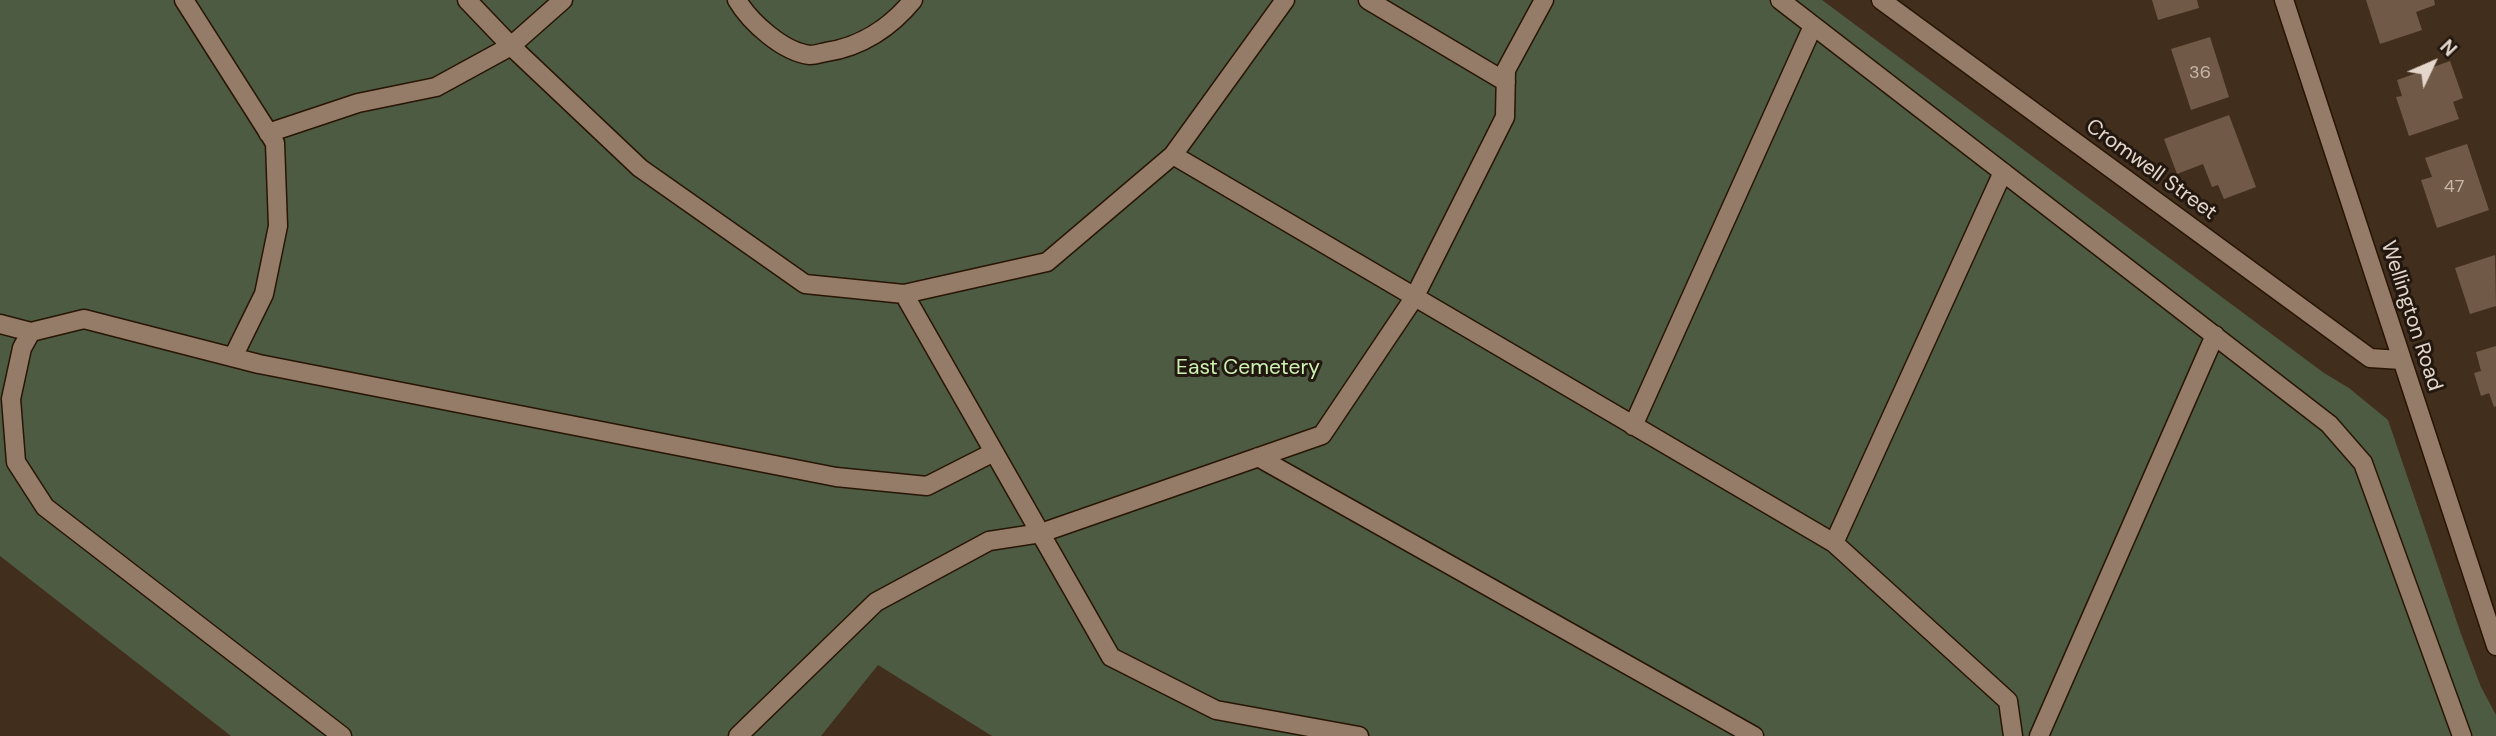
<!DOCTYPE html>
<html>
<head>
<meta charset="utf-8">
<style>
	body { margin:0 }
	#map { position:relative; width:2496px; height:736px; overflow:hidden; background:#422e1c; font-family:"DM Sans",sans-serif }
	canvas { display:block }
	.north { position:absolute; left:2398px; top:28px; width:70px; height:70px; -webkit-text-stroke:5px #221810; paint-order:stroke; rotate:46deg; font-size:19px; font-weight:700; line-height:28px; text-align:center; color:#e4d6cb }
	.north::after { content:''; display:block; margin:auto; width:24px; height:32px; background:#e4d6cb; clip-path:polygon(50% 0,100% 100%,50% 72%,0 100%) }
</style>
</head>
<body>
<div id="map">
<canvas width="2496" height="736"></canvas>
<div class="north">N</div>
</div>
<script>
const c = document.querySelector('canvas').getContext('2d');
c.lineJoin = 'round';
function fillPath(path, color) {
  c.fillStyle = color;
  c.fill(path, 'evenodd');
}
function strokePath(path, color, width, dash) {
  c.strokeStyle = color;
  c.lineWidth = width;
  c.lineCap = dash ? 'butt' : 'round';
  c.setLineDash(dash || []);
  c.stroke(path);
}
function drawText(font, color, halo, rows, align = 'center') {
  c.font = font + ' "DM Sans",sans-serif';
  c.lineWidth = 6;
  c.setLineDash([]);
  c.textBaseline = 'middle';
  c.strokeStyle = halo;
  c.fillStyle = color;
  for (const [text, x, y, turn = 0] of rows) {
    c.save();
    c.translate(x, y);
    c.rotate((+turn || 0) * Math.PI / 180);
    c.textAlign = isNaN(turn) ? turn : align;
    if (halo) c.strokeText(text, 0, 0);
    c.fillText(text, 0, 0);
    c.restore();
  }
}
const green = new Path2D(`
	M 0,0 L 1822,0 L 2324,373 L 2349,388 L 2388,420 L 2461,634 L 2481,687 L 2496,715 L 2496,736 L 992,736 L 878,665 L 821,736 L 231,736 L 0,556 Z`);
const building = new Path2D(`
	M 2152,0 L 2197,0 L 2199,8 L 2158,20 Z
	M 2366,0 L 2434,0 L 2435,5 L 2416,12 L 2422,30 L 2380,44 Z
	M 2210,37 L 2229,97 L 2191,110 L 2171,49 Z
	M 2450,61 L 2463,98 L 2453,102 L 2459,119 L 2409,136 L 2396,97 L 2402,96 L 2397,80 Z
	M 2229,115 L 2256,187 L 2224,199 L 2218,185 L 2212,187 L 2203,164 L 2177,174 L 2164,139 Z
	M 2467,144 L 2489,210 L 2437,228 L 2421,180 L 2432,177 L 2425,158 Z
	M 2495,255 L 2496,306 L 2470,314 L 2455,268 Z
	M 2496,346 L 2496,406 L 2494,407 L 2489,393 L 2481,396 L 2474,373 L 2481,371 L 2476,352 Z`);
const service = new Path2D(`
	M 184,0 L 275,143 L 278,226 L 264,294 L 233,357
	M 467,0 L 511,46 L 640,168 L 805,284 L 904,294 L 1047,262 L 1173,155 L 1285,0
	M 737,0 C 750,22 783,52 810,55 C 815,55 821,53 826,52 C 861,47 891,27 913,0
	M 1368,0 L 1506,82
	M 1780,0 L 2329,424 L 2363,463 L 2462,736
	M 268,133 L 358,103 L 436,87 L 511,46 L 563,0
	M 1173,155 L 1834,543 L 2008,701 L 2013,736
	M 904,294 L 1111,657 L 1216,710 L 1359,736
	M 0,324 L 31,332
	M 1633,426 L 1813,26
	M 1258,457 L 1754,736
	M 1834,543 L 2003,172
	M 342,736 L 45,507 L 16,462 L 11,399 L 22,348 L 31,332 L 84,319 L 259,364 L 836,477 L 927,486 L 994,452
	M 738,736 L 876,602 L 989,541 L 1041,533 L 1322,435 L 1414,298 L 1505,117 L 1506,70 L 1544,0
	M 2039,736 L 2215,335`);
const minor = new Path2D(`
	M 1881,0 L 2370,358 L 2401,360
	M 2284,0 L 2496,646`);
const numberNames = [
	["36",2200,73],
	["47",2454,187]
];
const streetNames = [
	["Cromwell Street",2151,170,36],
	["Wellington Road",2411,316,72]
];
const parkNames = [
	["East Cemetery",1248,368]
];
fillPath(green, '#4d5b43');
fillPath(building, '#705946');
strokePath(service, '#281504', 21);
strokePath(minor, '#281504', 21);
strokePath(service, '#957c68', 18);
strokePath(minor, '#957c68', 18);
drawText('18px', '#c7b7aa', null, numberNames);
drawText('21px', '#e4d6cb', '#221810', streetNames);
drawText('21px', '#cdf1b2', '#221810', parkNames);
</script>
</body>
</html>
